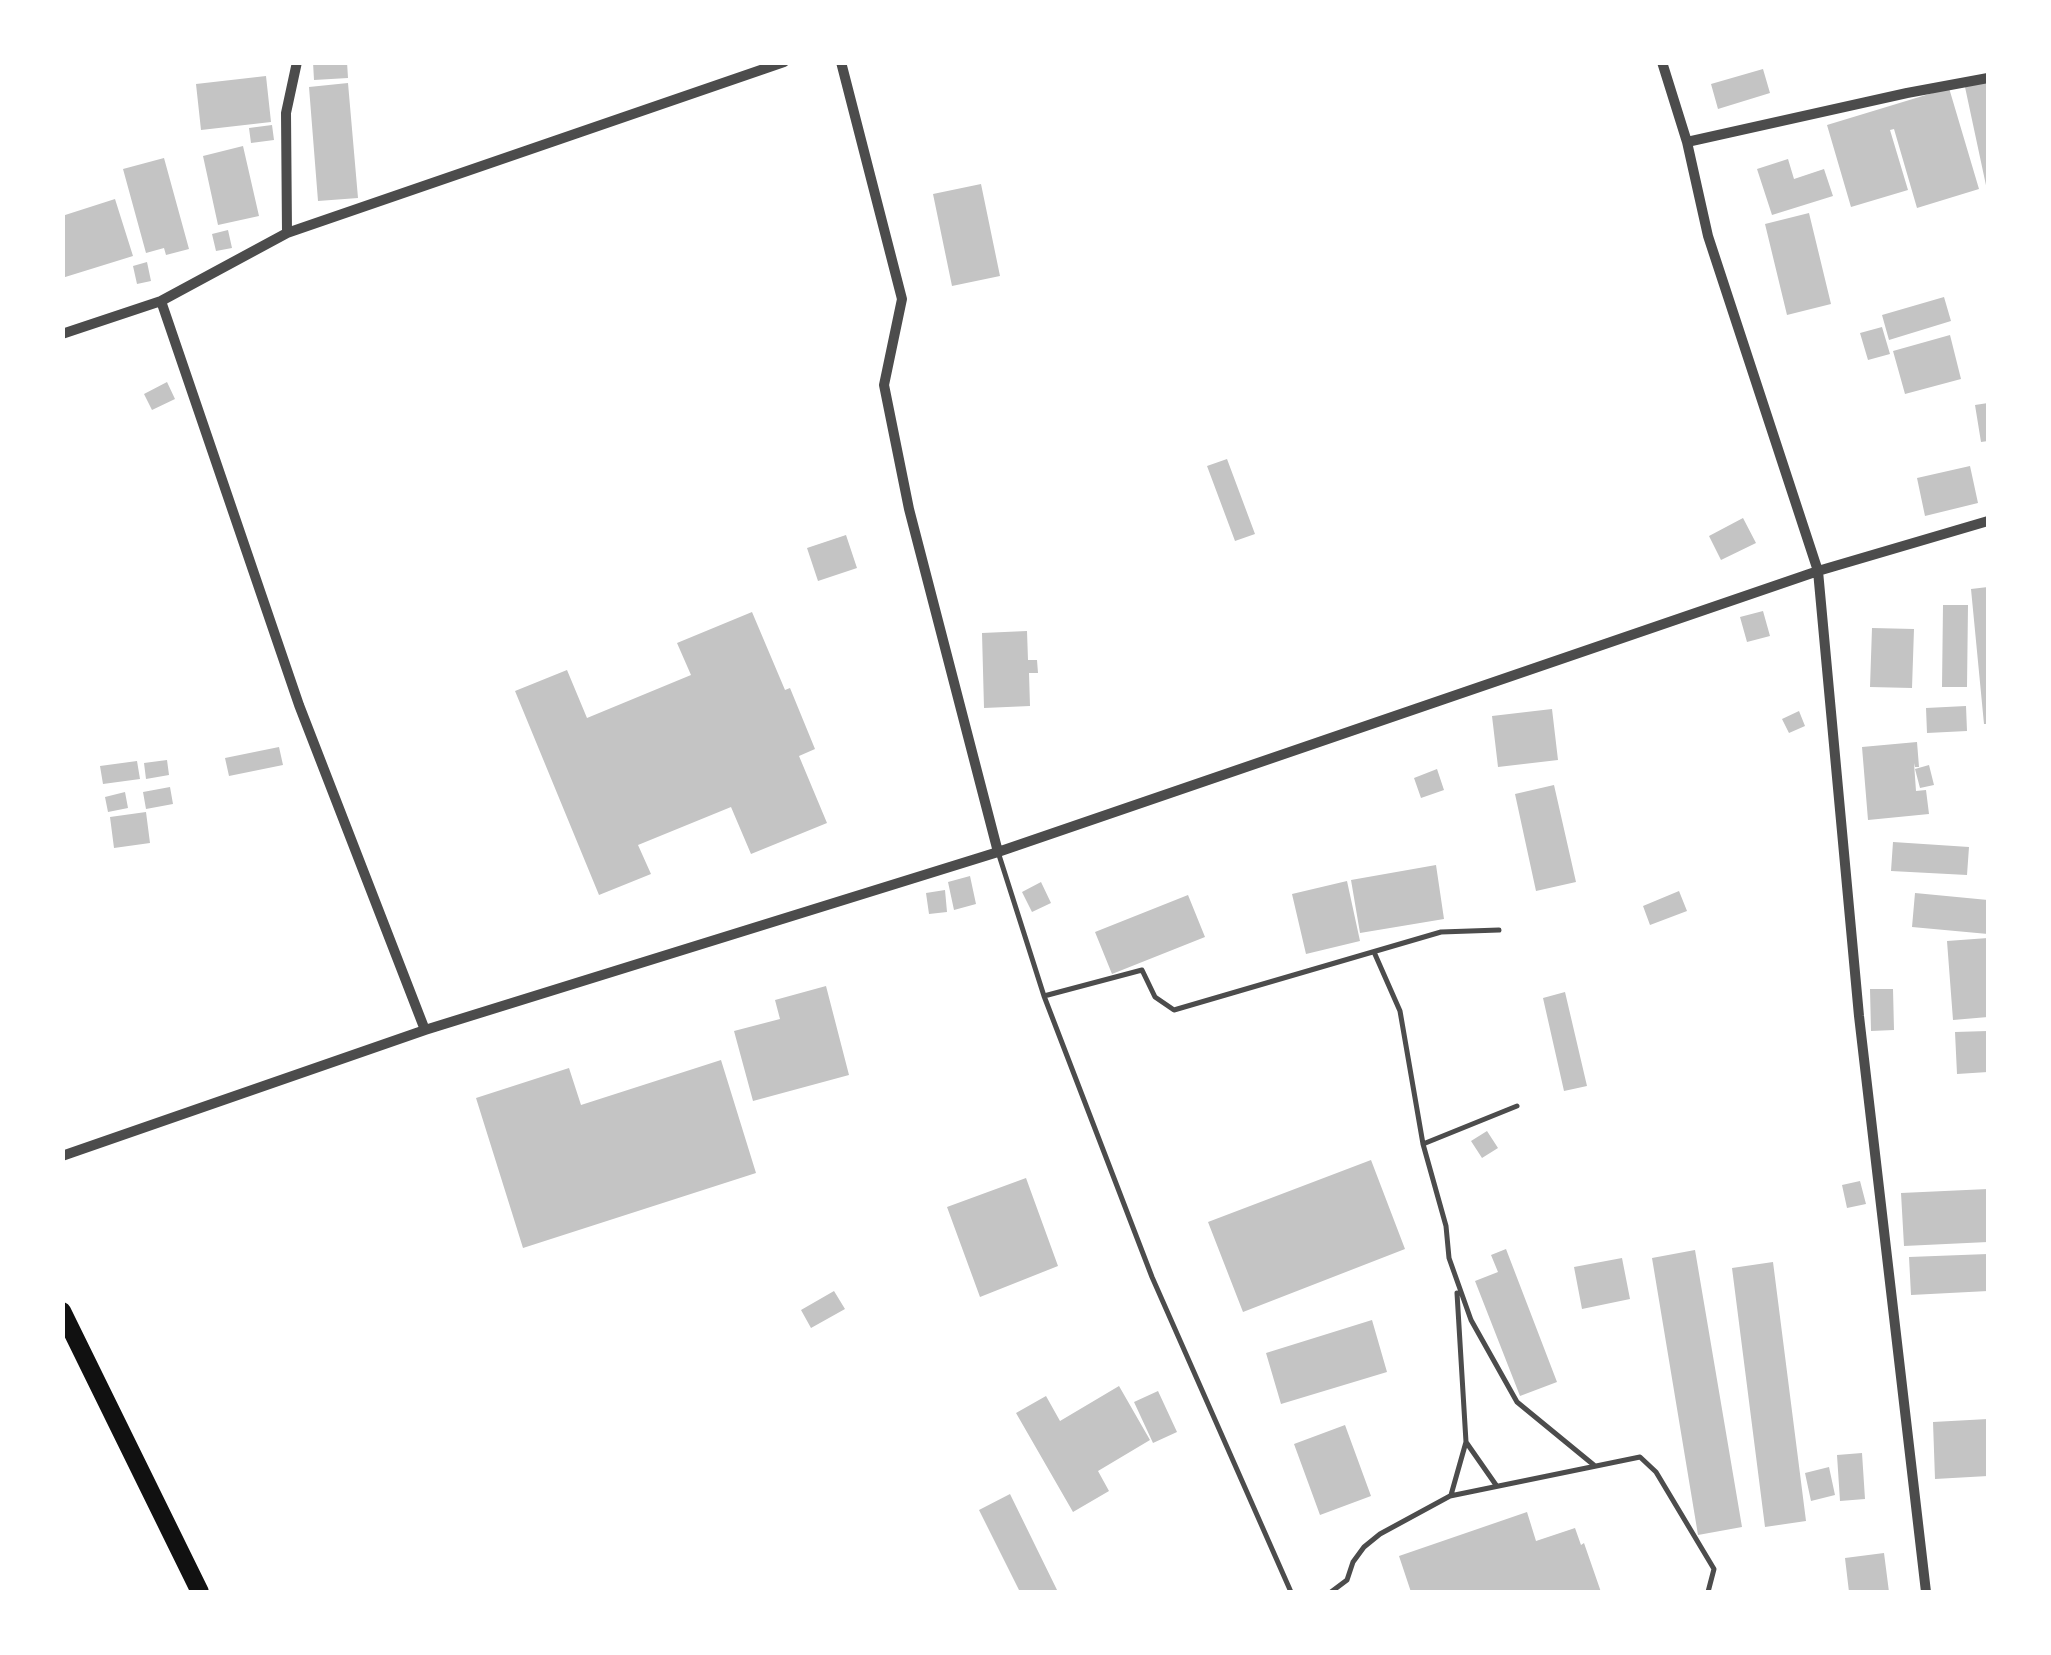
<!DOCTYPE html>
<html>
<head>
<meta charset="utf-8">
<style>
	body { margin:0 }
	#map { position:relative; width:2051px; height:1655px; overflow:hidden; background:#fff; font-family:"Fira Sans",sans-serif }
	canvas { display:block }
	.frame { position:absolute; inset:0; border:65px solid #fff; pointer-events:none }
</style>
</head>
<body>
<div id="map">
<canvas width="2051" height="1655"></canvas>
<div class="frame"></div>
</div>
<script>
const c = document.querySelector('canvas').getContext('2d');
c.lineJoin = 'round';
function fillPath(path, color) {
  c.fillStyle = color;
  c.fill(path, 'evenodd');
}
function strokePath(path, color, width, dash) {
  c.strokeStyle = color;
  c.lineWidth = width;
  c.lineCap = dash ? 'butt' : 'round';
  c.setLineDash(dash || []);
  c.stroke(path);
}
const building = new Path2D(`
	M 313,62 L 347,62 L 348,78 L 314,80 Z
	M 1763,69 L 1770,93 L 1718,109 L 1711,84 Z
	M 266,76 L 271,122 L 201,130 L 196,84 Z
	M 1988,82 L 1988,190 L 1987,190 L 1965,87 Z
	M 348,83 L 358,198 L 318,201 L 309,87 Z
	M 1949,88 L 1979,189 L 1917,208 L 1894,129 L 1890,130 L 1908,190 L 1851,207 L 1827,125 Z
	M 272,125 L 274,140 L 251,143 L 249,128 Z
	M 243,146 L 259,216 L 218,225 L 203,156 Z
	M 164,158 L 189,249 L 166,255 L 164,248 L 146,253 L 123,169 Z
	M 1788,159 L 1794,179 L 1824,169 L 1833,196 L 1772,215 L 1757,169 Z
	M 981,184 L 1000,276 L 952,286 L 933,194 Z
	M 115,199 L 133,256 L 62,278 L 62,216 Z
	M 1809,213 L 1831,304 L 1787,315 L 1765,224 Z
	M 228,230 L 232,248 L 216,251 L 212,234 Z
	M 147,262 L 151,281 L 137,284 L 133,266 Z
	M 1944,297 L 1951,321 L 1889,340 L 1882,315 Z
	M 1882,327 L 1890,354 L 1868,360 L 1860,333 Z
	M 1950,335 L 1961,379 L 1905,394 L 1893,351 Z
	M 167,382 L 175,399 L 152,410 L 144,394 Z
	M 1988,403 L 1988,441 L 1981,442 L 1975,405 Z
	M 1227,459 L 1255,534 L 1235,541 L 1207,466 Z
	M 1970,466 L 1978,503 L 1925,516 L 1917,478 Z
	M 1743,518 L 1756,543 L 1721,560 L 1709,536 Z
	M 846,535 L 857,568 L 818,581 L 807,548 Z
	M 1988,587 L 1988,724 L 1984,724 L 1971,589 Z
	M 1943,605 L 1968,605 L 1967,687 L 1942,687 Z
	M 1763,611 L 1770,636 L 1747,642 L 1740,617 Z
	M 752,612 L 785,690 L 790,688 L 815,749 L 799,756 L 827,823 L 751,854 L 731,807 L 638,845 L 651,874 L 599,895 L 515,691 L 567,670 L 587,718 L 691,675 L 677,643 Z
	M 1872,628 L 1914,629 L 1912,688 L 1870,687 Z
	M 1027,631 L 1028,660 L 1037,660 L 1038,673 L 1029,673 L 1030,706 L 984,708 L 982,633 Z
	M 1966,706 L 1967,731 L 1927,733 L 1926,708 Z
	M 1552,709 L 1558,760 L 1498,767 L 1492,716 Z
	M 1799,711 L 1805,726 L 1789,733 L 1782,719 Z
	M 1917,742 L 1919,767 L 1915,767 L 1914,763 L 1916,791 L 1926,790 L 1929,814 L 1868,820 L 1862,747 Z
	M 279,747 L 283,765 L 229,776 L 225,758 Z
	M 167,760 L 169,775 L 146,779 L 144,763 Z
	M 137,761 L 140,779 L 103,784 L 100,766 Z
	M 1929,765 L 1934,785 L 1920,788 L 1915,769 Z
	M 1437,769 L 1444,790 L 1421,798 L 1414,778 Z
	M 1554,785 L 1576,882 L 1536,891 L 1515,794 Z
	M 170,787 L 173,804 L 146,809 L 143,792 Z
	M 125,792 L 128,808 L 108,812 L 105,797 Z
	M 146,812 L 150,843 L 114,848 L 110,817 Z
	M 1893,842 L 1969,847 L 1967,875 L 1891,871 Z
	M 1436,865 L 1444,919 L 1360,933 L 1351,880 Z
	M 970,876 L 976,904 L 954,910 L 948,882 Z
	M 1347,881 L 1360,941 L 1306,954 L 1292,894 Z
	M 1041,882 L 1051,903 L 1032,912 L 1022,892 Z
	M 945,890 L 947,912 L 929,914 L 926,893 Z
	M 1679,891 L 1687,911 L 1650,925 L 1643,906 Z
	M 1915,893 L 1988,900 L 1988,934 L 1912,927 Z
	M 1188,895 L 1205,937 L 1112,974 L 1095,932 Z
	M 1988,938 L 1988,1017 L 1953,1020 L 1947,941 Z
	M 826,986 L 849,1075 L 753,1101 L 734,1031 L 780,1019 L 775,1000 Z
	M 1870,989 L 1893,989 L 1894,1030 L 1871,1031 Z
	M 1565,992 L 1587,1086 L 1564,1091 L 1543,998 Z
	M 1988,1031 L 1988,1072 L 1957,1074 L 1955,1032 Z
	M 721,1060 L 756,1173 L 523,1248 L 476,1098 L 569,1068 L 581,1105 Z
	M 1487,1131 L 1498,1148 L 1482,1158 L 1471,1141 Z
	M 1371,1160 L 1405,1249 L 1243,1312 L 1208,1222 Z
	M 1026,1178 L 1058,1266 L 980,1297 L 947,1207 Z
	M 1860,1181 L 1866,1204 L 1847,1208 L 1842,1185 Z
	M 1988,1189 L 1988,1242 L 1904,1246 L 1901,1193 Z
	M 1506,1249 L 1557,1382 L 1520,1396 L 1475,1281 L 1498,1272 L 1491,1255 Z
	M 1695,1250 L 1742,1527 L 1698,1535 L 1652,1258 Z
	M 1988,1254 L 1988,1291 L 1911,1295 L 1909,1257 Z
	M 1622,1258 L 1630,1299 L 1582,1309 L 1574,1267 Z
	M 1773,1262 L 1806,1521 L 1765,1527 L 1732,1268 Z
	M 834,1291 L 845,1309 L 811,1328 L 801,1310 Z
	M 1372,1320 L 1387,1372 L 1281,1404 L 1266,1353 Z
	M 1119,1386 L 1150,1440 L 1098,1471 L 1109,1491 L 1073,1512 L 1016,1413 L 1046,1396 L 1060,1421 Z
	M 1158,1391 L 1177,1432 L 1153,1443 L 1134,1402 Z
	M 1988,1419 L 1988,1476 L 1935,1479 L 1933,1422 Z
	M 1345,1425 L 1371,1496 L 1320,1515 L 1294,1444 Z
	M 1862,1453 L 1865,1499 L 1840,1501 L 1837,1455 Z
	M 1829,1467 L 1835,1495 L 1811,1501 L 1805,1473 Z
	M 1010,1494 L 1058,1592 L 1020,1592 L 979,1510 Z
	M 1527,1512 L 1536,1541 L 1575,1528 L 1581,1545 L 1584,1543 L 1601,1592 L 1411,1592 L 1399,1556 Z
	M 1884,1553 L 1889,1592 L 1849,1592 L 1845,1558 Z`);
const service = new Path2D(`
	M 999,855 L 1044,996 L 1152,1277 L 1291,1592
	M 1374,952 L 1400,1011 L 1423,1144 L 1446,1226 L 1449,1258 L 1471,1320 L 1517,1402 L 1595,1466
	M 1044,996 L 1142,970 L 1155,997 L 1174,1010 L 1441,932 L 1499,930
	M 1423,1144 L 1517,1106
	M 1466,1442 L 1496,1485
	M 1451,1495 L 1466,1442 L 1457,1293
	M 1331,1592 L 1347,1580 L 1353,1562 L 1364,1547 L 1380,1534 L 1450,1496 L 1640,1457 L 1656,1472 L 1714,1569 L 1708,1592`);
const minor = new Path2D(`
	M 841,62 L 902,299 L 884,385 L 909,509 L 998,852
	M 1662,62 L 1687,142 L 1708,236 L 1818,571 L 1859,1016 L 1926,1592
	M 1687,142 L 1907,93 L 1988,78
	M 287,233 L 286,113 L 297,62
	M 62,334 L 161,301
	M 425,1030 L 299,705 L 161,301 L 287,233 L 784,62
	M 62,1156 L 425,1030 L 998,852 L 1818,571 L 1988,521`);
const primary = new Path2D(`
	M 62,1311 L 200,1592`);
fillPath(building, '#c4c4c4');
strokePath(service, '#4c4c4c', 5);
strokePath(minor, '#4c4c4c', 10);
strokePath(primary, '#111', 18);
</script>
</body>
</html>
